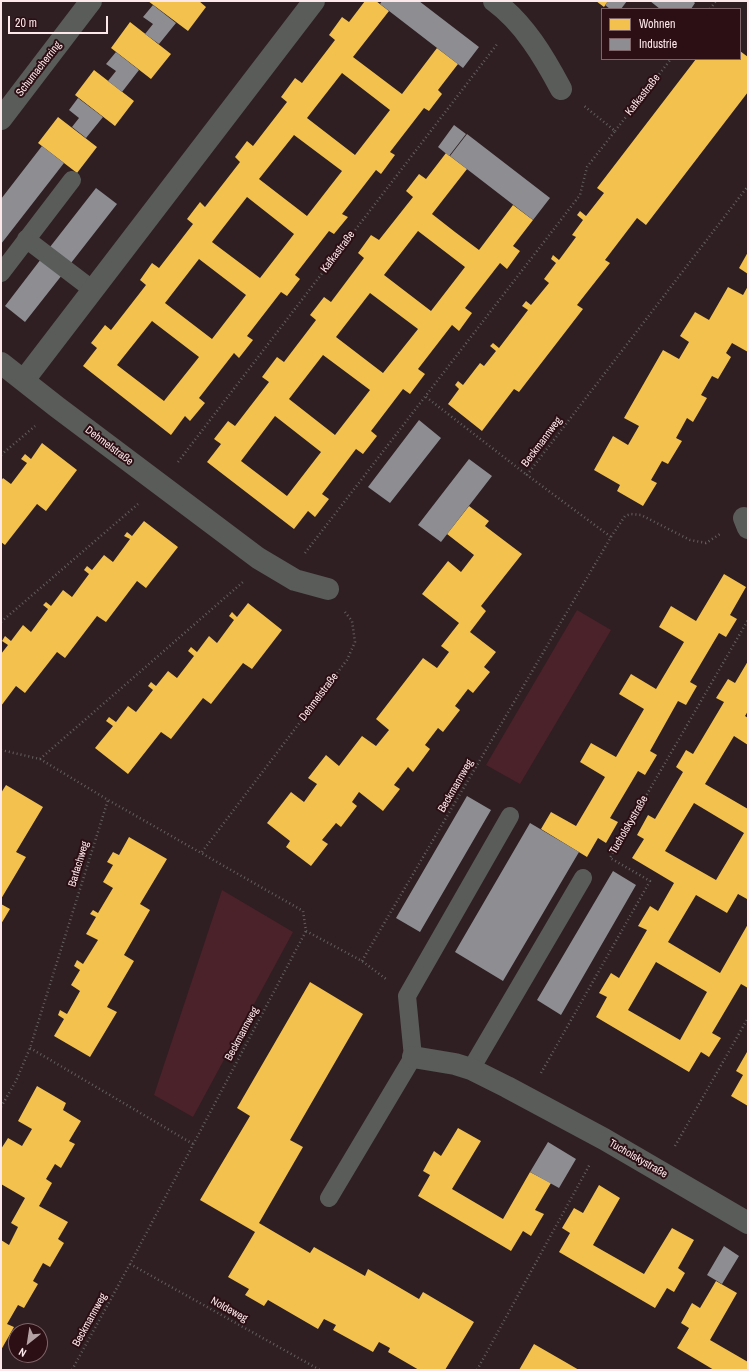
<!DOCTYPE html>
<html>
<head>
<meta charset="utf-8">
<style>
	body { margin:0 }
	#map { position:relative; width:749px; height:1371px; overflow:hidden; background:#2f1f22; font-family:"Archivo Narrow",sans-serif }
	canvas { display:block }
	.frame { position:absolute; inset:0; border:2px solid #fce7ea; pointer-events:none }
	.legend { position:absolute; left:601px; top:8px; width:140px; height:52px; box-sizing:border-box; background:#2b0f15; border:1px solid #7f656a; margin:0; padding:5px 7px; list-style:none; font-size:12px; color:#fce7ea }
	.legend li { display:flex; align-items:center; gap:8px; height:20px }
	.legend b { width:20px; border:1px solid #7f656a }
	.north { position:absolute; left:8px; top:1323px; width:40px; height:40px; box-sizing:border-box; background:#2b0f15; border:1px solid #7f656a; border-radius:50%; rotate:210deg; font-size:11px; font-weight:700; line-height:16px; text-align:center; color:#fce7ea }
	.north::after { content:''; display:block; margin:auto; width:14px; height:18px; background:#b4a1a4; clip-path:polygon(50% 0,100% 100%,50% 72%,0 100%) }
	.scale { position:absolute; left:8px; top:16px; width:100px; height:18px; box-sizing:border-box; border:2px solid #fce7ea; border-top:0; padding-left:5px; font-size:12px; line-height:14px; white-space:nowrap; color:#fce7ea; -webkit-text-stroke:3px #2b0f15; paint-order:stroke }
</style>
</head>
<body>
<div id="map">
<canvas width="749" height="1371"></canvas>
<div class="frame"></div>
<ul class="legend">
<li><b style="height:11px;background:#f2c14e"></b>Wohnen</li>
<li><b style="height:11px;background:#8d8d92"></b>Industrie</li>
</ul>
<div class="north">N</div>
<div class="scale">20 m</div>
</div>
<script>
const c = document.querySelector('canvas').getContext('2d');
c.lineJoin = 'round';
function fillPath(path, color) {
  c.fillStyle = color;
  c.fill(path, 'evenodd');
}
function strokePath(path, color, width, dash) {
  c.strokeStyle = color;
  c.lineWidth = width;
  c.lineCap = dash ? 'butt' : 'round';
  c.setLineDash(dash || []);
  c.stroke(path);
}
function drawText(font, color, halo, rows, align = 'center') {
  c.font = font + ' "Archivo Narrow",sans-serif';
  c.lineWidth = 4;
  c.setLineDash([]);
  c.textBaseline = 'middle';
  c.strokeStyle = halo;
  c.fillStyle = color;
  for (const [text, x, y, turn = 0] of rows) {
    c.save();
    c.translate(x, y);
    c.rotate((+turn || 0) * Math.PI / 180);
    c.textAlign = isNaN(turn) ? turn : align;
    if (halo) c.strokeText(text, 0, 0);
    c.fillText(text, 0, 0);
    c.restore();
  }
}
const green = new Path2D(`
	M 577,610 L 611,630 L 520,784 L 486,765 Z
	M 222,890 L 293,932 L 193,1117 L 154,1095 Z`);
const homes = new Path2D(`
	M 148,1 L 199,1 L 206,7 L 188,31 Z
	M 365,1 L 376,1 L 389,11 L 353,57 L 402,94 L 437,48 L 458,64 L 438,90 L 442,94 L 429,111 L 424,108 L 390,152 L 395,155 L 381,174 L 376,170 L 342,214 L 348,217 L 334,234 L 329,231 L 295,275 L 300,279 L 287,296 L 281,292 L 247,336 L 253,340 L 239,358 L 234,353 L 199,398 L 205,403 L 190,421 L 185,416 L 171,435 L 83,366 L 97,348 L 91,343 L 105,325 L 111,330 L 146,285 L 140,280 L 152,263 L 159,268 L 193,224 L 187,219 L 200,202 L 205,207 L 240,162 L 235,157 L 247,141 L 253,146 L 287,102 L 281,97 L 295,78 L 302,83 L 335,40 L 329,35 L 342,17 L 349,22 ZM 342,73 L 390,110 L 355,155 L 307,118 ZM 294,135 L 342,171 L 307,216 L 259,179 ZM 247,197 L 294,234 L 260,278 L 212,242 ZM 199,259 L 246,295 L 212,339 L 165,303 ZM 152,321 L 199,357 L 164,401 L 117,365 Z
	M 596,1 L 608,1 L 604,7 Z
	M 130,22 L 171,54 L 151,79 L 111,48 Z
	M 740,51 L 748,57 L 748,92 L 646,225 L 637,218 L 605,260 L 610,263 L 577,305 L 583,309 L 519,392 L 514,389 L 482,431 L 448,404 L 459,389 L 455,385 L 458,381 L 463,385 L 480,363 L 484,366 L 496,351 L 490,346 L 493,343 L 499,348 L 528,310 L 522,306 L 526,301 L 531,305 L 549,283 L 544,279 L 556,263 L 551,259 L 553,255 L 559,260 L 576,237 L 572,235 L 583,220 L 577,215 L 580,211 L 586,216 L 604,193 L 597,188 L 696,59 L 740,59 Z
	M 94,70 L 134,101 L 115,126 L 75,95 Z
	M 58,117 L 97,147 L 77,173 L 38,143 Z
	M 446,153 L 467,169 L 432,214 L 455,232 L 479,250 L 513,205 L 533,220 L 513,246 L 520,251 L 507,269 L 500,263 L 465,308 L 472,313 L 459,331 L 452,325 L 418,369 L 425,374 L 410,394 L 403,389 L 371,431 L 377,436 L 363,454 L 356,449 L 322,494 L 329,499 L 315,517 L 308,511 L 294,529 L 207,462 L 221,444 L 214,439 L 228,421 L 235,426 L 269,382 L 262,377 L 277,357 L 284,362 L 316,320 L 310,315 L 324,297 L 331,302 L 364,258 L 358,253 L 371,235 L 379,240 L 413,197 L 406,191 L 419,174 L 426,179 ZM 418,231 L 465,267 L 431,311 L 384,275 ZM 370,293 L 418,329 L 383,373 L 336,337 ZM 323,355 L 370,390 L 335,435 L 289,399 ZM 275,416 L 321,452 L 287,496 L 241,461 Z
	M 748,252 L 748,274 L 739,268 Z
	M 748,286 L 748,352 L 732,343 L 726,353 L 731,357 L 718,379 L 712,376 L 701,395 L 707,398 L 693,422 L 687,418 L 676,438 L 682,441 L 668,464 L 662,461 L 651,480 L 657,483 L 643,506 L 617,491 L 620,485 L 594,470 L 613,436 L 628,445 L 639,426 L 624,418 L 663,350 L 679,359 L 689,342 L 680,336 L 695,312 L 709,320 L 728,287 L 743,295 Z
	M 42,443 L 77,470 L 46,511 L 37,504 L 5,545 L 1,542 L 1,481 L 3,478 L 11,484 L 27,463 L 21,459 L 25,454 L 31,459 Z
	M 469,506 L 489,521 L 485,526 L 522,554 L 481,606 L 486,611 L 470,632 L 496,652 L 484,667 L 490,672 L 473,693 L 468,689 L 455,706 L 460,710 L 443,732 L 438,728 L 425,745 L 430,749 L 413,772 L 408,767 L 394,785 L 400,789 L 383,811 L 359,792 L 352,802 L 357,806 L 341,827 L 336,823 L 322,840 L 328,844 L 311,866 L 286,847 L 290,841 L 267,823 L 291,792 L 304,802 L 317,784 L 308,778 L 326,755 L 339,766 L 362,736 L 376,746 L 389,730 L 376,719 L 423,658 L 437,668 L 449,652 L 441,646 L 459,623 L 422,594 L 448,561 L 461,572 L 474,555 L 447,534 Z
	M 144,521 L 178,547 L 146,588 L 137,581 L 106,622 L 97,616 L 65,658 L 57,652 L 25,693 L 16,686 L 1,706 L 1,654 L 8,645 L 2,641 L 5,636 L 11,641 L 23,625 L 31,632 L 48,609 L 43,605 L 46,602 L 51,606 L 63,590 L 72,597 L 89,574 L 84,570 L 87,566 L 92,570 L 104,555 L 113,562 L 130,539 L 124,536 L 127,532 L 132,536 Z
	M 724,574 L 746,587 L 730,615 L 737,619 L 726,637 L 719,633 L 690,682 L 697,686 L 686,705 L 678,701 L 650,751 L 657,755 L 645,775 L 638,771 L 610,818 L 618,822 L 606,843 L 598,838 L 587,857 L 541,829 L 551,812 L 576,826 L 605,777 L 580,762 L 591,743 L 616,757 L 644,709 L 619,694 L 631,674 L 656,689 L 684,642 L 659,627 L 671,606 L 696,621 Z
	M 248,603 L 282,630 L 252,669 L 243,663 L 211,704 L 203,698 L 171,739 L 161,732 L 128,774 L 95,748 L 113,726 L 106,721 L 109,717 L 116,722 L 128,706 L 136,712 L 153,690 L 148,686 L 151,682 L 156,686 L 168,671 L 177,678 L 194,656 L 188,651 L 191,647 L 197,652 L 209,636 L 217,643 L 234,620 L 229,616 L 232,612 L 237,617 Z
	M 748,661 L 748,711 L 745,716 L 748,718 L 748,745 L 734,736 L 705,784 L 748,809 L 748,896 L 747,899 L 738,894 L 727,913 L 696,895 L 668,942 L 720,973 L 748,924 L 748,988 L 741,984 L 712,1033 L 721,1038 L 709,1057 L 701,1052 L 689,1072 L 596,1017 L 607,997 L 599,993 L 611,973 L 619,978 L 647,930 L 638,926 L 650,906 L 658,911 L 674,883 L 632,858 L 644,839 L 637,835 L 648,815 L 655,819 L 683,772 L 676,767 L 686,750 L 693,754 L 724,702 L 716,698 L 728,679 L 735,683 ZM 694,803 L 744,833 L 716,880 L 665,851 ZM 656,962 L 707,992 L 680,1040 L 628,1010 Z
	M 6,785 L 43,807 L 16,852 L 26,857 L 1,899 L 1,793 Z
	M 129,837 L 167,859 L 140,904 L 150,910 L 124,955 L 134,961 L 107,1007 L 117,1012 L 90,1057 L 54,1036 L 64,1019 L 58,1015 L 60,1010 L 67,1014 L 80,991 L 71,985 L 80,970 L 74,966 L 77,960 L 83,964 L 98,940 L 86,934 L 96,917 L 90,914 L 93,910 L 98,913 L 113,888 L 103,882 L 113,865 L 107,862 L 113,852 L 119,855 Z
	M 1,904 L 10,909 L 1,924 Z
	M 310,982 L 363,1014 L 290,1140 L 303,1147 L 259,1223 L 310,1253 L 314,1247 L 365,1276 L 368,1269 L 419,1299 L 423,1292 L 474,1322 L 445,1370 L 419,1370 L 388,1352 L 390,1348 L 379,1342 L 373,1352 L 333,1330 L 336,1325 L 324,1319 L 318,1329 L 268,1300 L 264,1306 L 245,1295 L 249,1289 L 228,1277 L 255,1232 L 200,1200 L 250,1116 L 237,1108 Z
	M 747,1052 L 748,1053 L 748,1106 L 731,1096 L 743,1075 L 736,1071 Z
	M 37,1086 L 66,1103 L 63,1110 L 81,1121 L 69,1141 L 75,1144 L 61,1168 L 55,1164 L 46,1179 L 52,1183 L 39,1206 L 68,1222 L 58,1239 L 64,1243 L 50,1267 L 43,1263 L 33,1281 L 38,1284 L 24,1308 L 18,1305 L 7,1324 L 14,1327 L 1,1350 L 1,1240 L 9,1245 L 18,1227 L 11,1223 L 25,1198 L 1,1184 L 1,1149 L 8,1138 L 22,1146 L 32,1129 L 18,1121 Z
	M 458,1128 L 481,1141 L 452,1189 L 503,1219 L 530,1172 L 551,1183 L 535,1210 L 544,1214 L 531,1236 L 523,1231 L 511,1251 L 418,1196 L 430,1175 L 423,1171 L 434,1151 L 441,1156 Z
	M 599,1185 L 620,1198 L 593,1245 L 644,1274 L 672,1228 L 694,1240 L 678,1268 L 685,1273 L 674,1292 L 667,1288 L 655,1308 L 559,1252 L 570,1233 L 562,1228 L 574,1208 L 583,1213 Z
	M 716,1281 L 737,1293 L 710,1340 L 748,1362 L 748,1370 L 714,1370 L 677,1348 L 689,1328 L 681,1323 L 692,1303 L 700,1308 Z
	M 534,1344 L 567,1363 L 579,1370 L 519,1370 Z`);
const industry = new Path2D(`
	M 382,1 L 419,1 L 479,47 L 463,68 L 380,4 Z
	M 608,1 L 627,1 L 621,9 L 610,9 L 605,5 Z
	M 650,1 L 693,1 L 695,3 L 691,9 L 660,9 Z
	M 153,5 L 176,23 L 159,44 L 145,34 L 153,24 L 143,17 Z
	M 116,52 L 139,70 L 122,92 L 108,81 L 116,71 L 106,64 Z
	M 78,98 L 103,117 L 86,138 L 72,127 L 79,118 L 69,110 Z
	M 454,125 L 466,134 L 449,156 L 438,147 Z
	M 467,134 L 550,198 L 533,220 L 450,156 Z
	M 42,146 L 64,163 L 1,244 L 1,199 Z
	M 96,188 L 117,204 L 71,263 L 50,247 Z
	M 41,259 L 62,275 L 25,322 L 5,306 Z
	M 419,420 L 441,438 L 390,503 L 368,487 Z
	M 469,459 L 492,476 L 441,542 L 418,525 Z
	M 467,796 L 491,810 L 420,932 L 396,918 Z
	M 530,823 L 579,852 L 503,981 L 455,952 Z
	M 613,871 L 636,885 L 561,1015 L 537,1000 Z
	M 548,1142 L 576,1159 L 559,1188 L 530,1172 Z
	M 724,1246 L 739,1256 L 722,1284 L 707,1275 Z`);
const path = new Path2D(`
	M 710,9 L 716,1
	M 615,131 L 671,59
	M 426,397 L 527,475
	M 1,455 L 35,426
	M 178,462 L 498,43
	M 611,537 L 625,516 L 631,514 L 641,515 L 690,540 L 706,543 L 720,534
	M 305,553 L 580,195 L 587,167 L 615,131 L 583,105
	M 1,622 L 138,504
	M 1,750 L 40,759 L 108,800 L 303,911 L 306,931
	M 40,759 L 243,582
	M 202,852 L 347,660 L 355,642 L 352,621 L 345,612
	M 306,931 L 362,961 L 386,979
	M 362,961 L 611,537 L 527,475 L 748,186
	M 30,1048 L 193,1144
	M 541,1073 L 650,881 L 610,858 L 748,620
	M 1,1107 L 16,1081 L 30,1048 L 108,800
	M 675,1146 L 748,1018
	M 130,1264 L 320,1370
	M 72,1370 L 130,1264 L 306,931
	M 477,1370 L 590,1164`);
const service = new Path2D(`
	M 26,239 L 93,290
	M 1,273 L 72,180
	M 471,1069 L 583,878
	M 329,1198 L 413,1057 L 407,996 L 510,816`);
const minor = new Path2D(`
	M 494,1 C 524,23 544,57 561,89
	M 1,119 L 91,1
	M 1,363 L 57,407 L 258,558 L 295,580 L 328,589
	M 24,380 L 314,1
	M 744,518 L 748,528
	M 413,1057 L 455,1064 L 471,1069 L 507,1087 L 604,1139 L 748,1223`);
const streetNames = [
	["Schumacherring",39,69,-52],
	["Kafkastraße",643,95,-52],
	["Kafkastraße",338,252,-53],
	["Beckmannweg",542,442,-53],
	["Dehmelstraße",109,446,37],
	["Dehmelstraße",319,697,-53],
	["Beckmannweg",456,786,-60],
	["Tucholskystraße",629,825,-60],
	["Barlachweg",79,864,-73],
	["Beckmannweg",242,1034,-62],
	["Tucholskystraße",638,1159,30],
	["Noldeweg",229,1310,29],
	["Beckmannweg",90,1320,-61]
];
fillPath(green, '#4b212a');
fillPath(homes, '#f2c14e');
fillPath(industry, '#8d8d92');
strokePath(path, '#636060', 2.5, [1, 3]);
strokePath(service, '#5a5c5a', 18);
strokePath(minor, '#5a5c5a', 22);
drawText('11px', '#fce7ea', '#2b0f15', streetNames);
</script>
</body>
</html>
